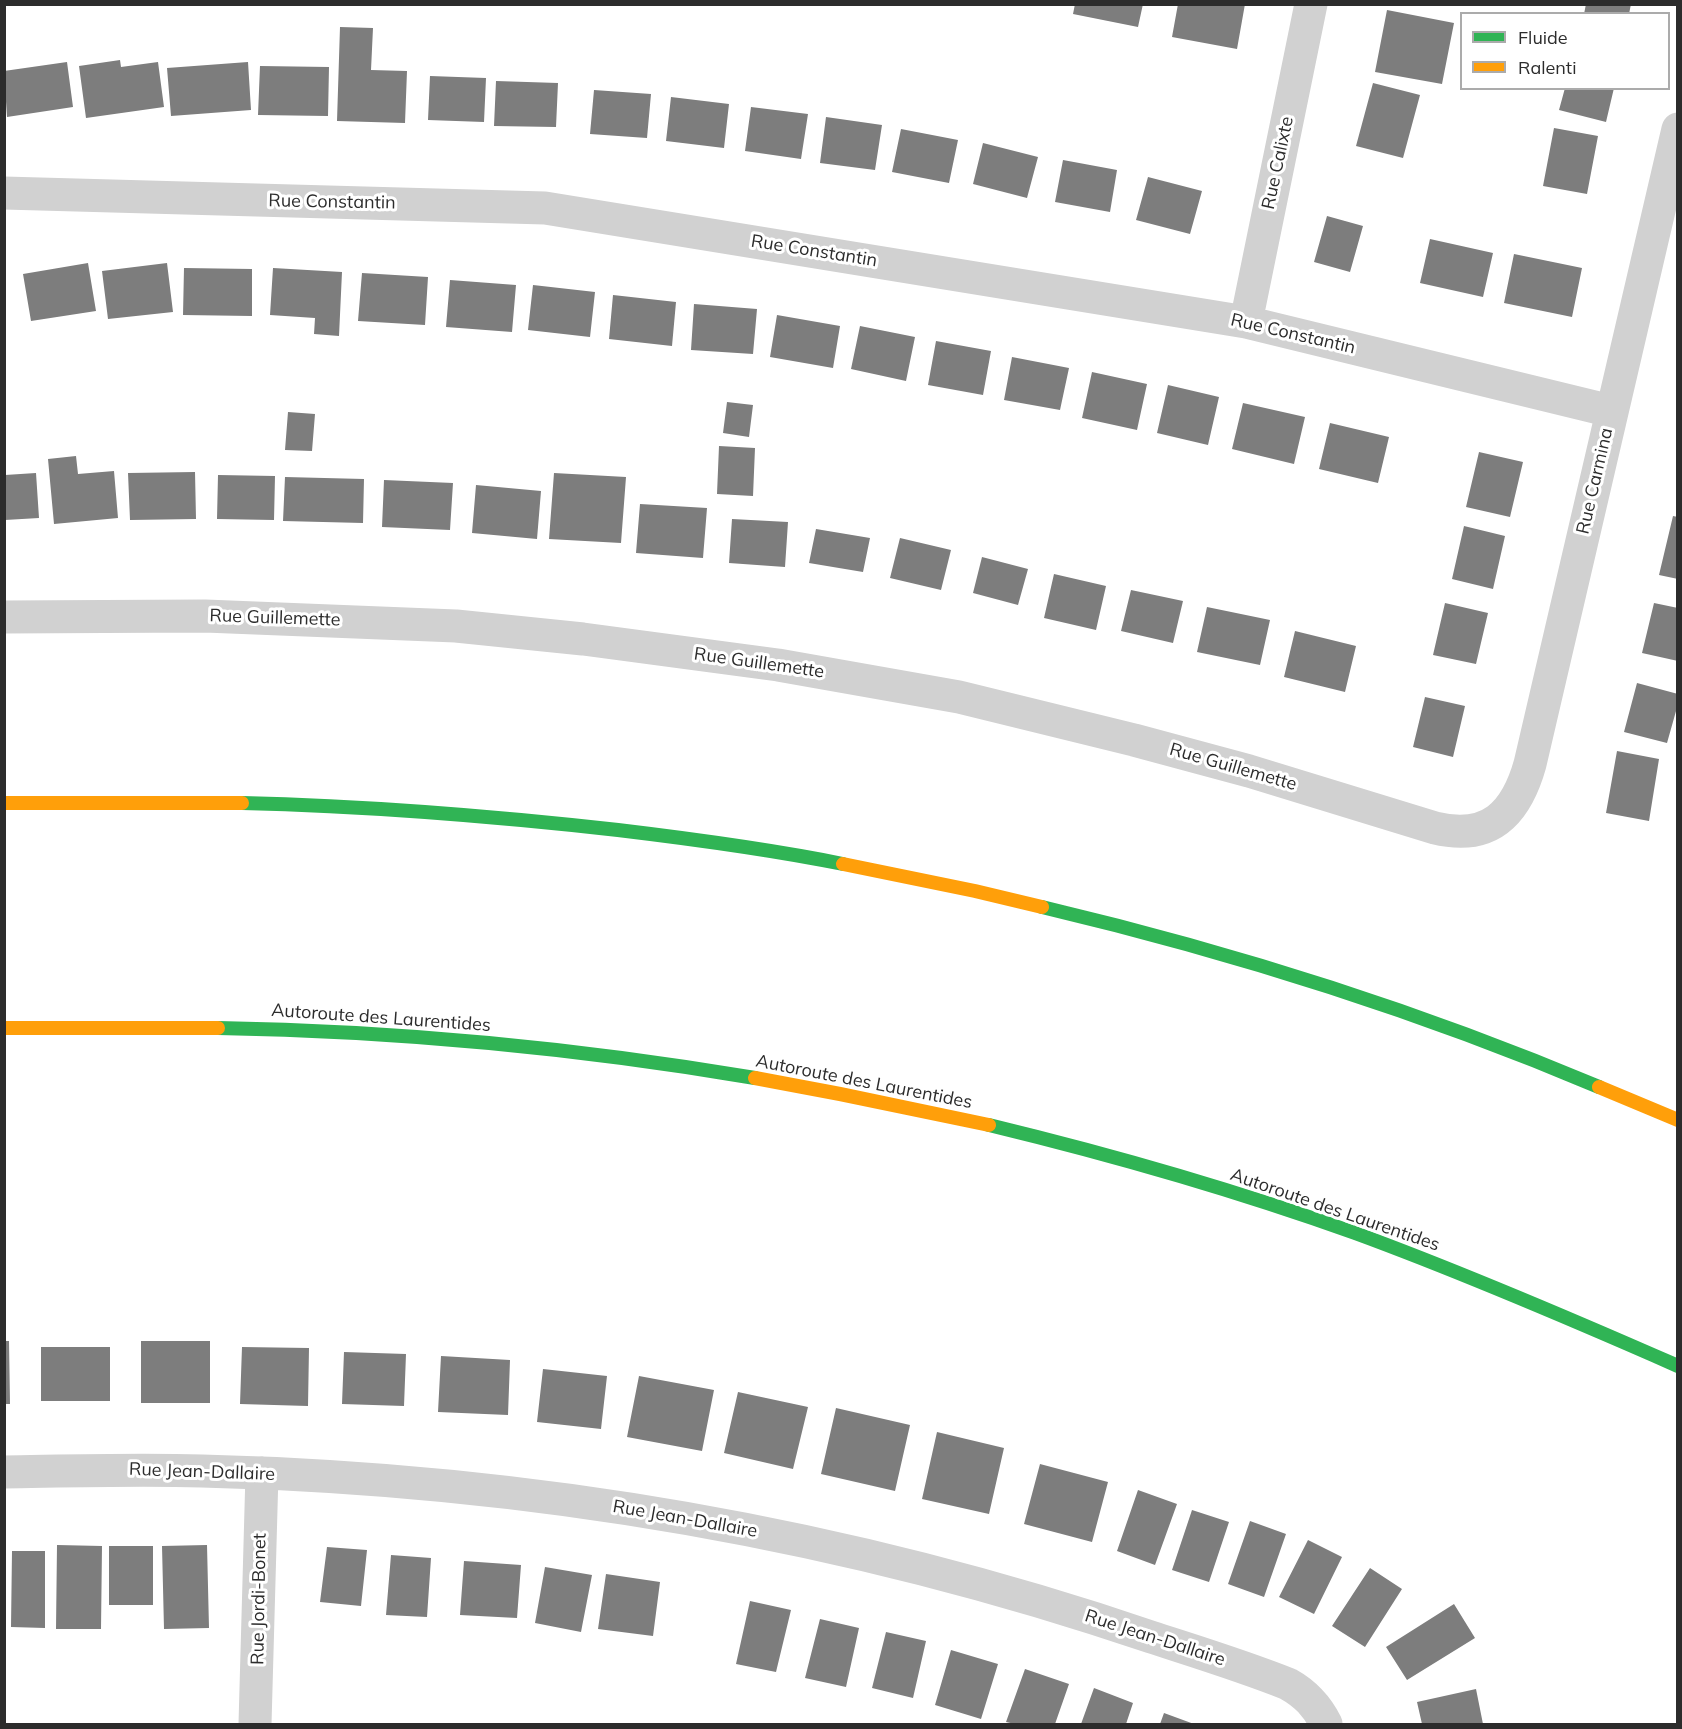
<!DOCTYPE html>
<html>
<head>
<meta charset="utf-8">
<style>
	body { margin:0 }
	#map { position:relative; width:1682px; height:1729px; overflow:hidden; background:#fff; font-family:Mulish,sans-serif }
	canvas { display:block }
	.frame { position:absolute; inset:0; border:6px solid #2c2c2c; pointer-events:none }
	.legend { position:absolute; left:1460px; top:12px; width:210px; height:78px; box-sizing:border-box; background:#fff; border:2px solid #ababab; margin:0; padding:8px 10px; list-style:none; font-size:18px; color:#2c2c2c }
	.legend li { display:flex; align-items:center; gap:12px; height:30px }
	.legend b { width:30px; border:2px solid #ababab }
</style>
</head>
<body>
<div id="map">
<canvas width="1682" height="1729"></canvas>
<div class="frame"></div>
<ul class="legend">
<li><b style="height:8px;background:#30b455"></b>Fluide</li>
<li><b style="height:8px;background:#ff9f0a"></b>Ralenti</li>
</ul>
</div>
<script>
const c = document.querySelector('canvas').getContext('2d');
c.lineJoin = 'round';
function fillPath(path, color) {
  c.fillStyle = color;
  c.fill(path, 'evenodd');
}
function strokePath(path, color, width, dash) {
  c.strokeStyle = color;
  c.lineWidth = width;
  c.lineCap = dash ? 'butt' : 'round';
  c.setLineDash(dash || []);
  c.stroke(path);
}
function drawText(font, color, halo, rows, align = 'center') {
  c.font = font + ' Mulish,sans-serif';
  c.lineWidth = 6;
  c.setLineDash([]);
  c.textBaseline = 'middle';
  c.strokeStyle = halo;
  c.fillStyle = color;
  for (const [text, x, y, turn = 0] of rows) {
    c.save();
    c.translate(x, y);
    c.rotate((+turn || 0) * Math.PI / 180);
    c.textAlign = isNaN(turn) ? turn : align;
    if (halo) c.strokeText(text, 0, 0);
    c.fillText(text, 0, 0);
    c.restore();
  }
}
const building = new Path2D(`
	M 1075,4 L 1143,4 L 1138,27 L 1073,14 Z
	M 1178,4 L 1245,4 L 1237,49 L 1172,37 Z
	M 1586,4 L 1631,4 L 1629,14 L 1584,14 Z
	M 1387,10 L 1454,23 L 1442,84 L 1375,72 Z
	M 340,27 L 373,28 L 371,70 L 407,71 L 405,123 L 337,121 Z
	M 120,60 L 121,67 L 158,62 L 164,107 L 86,118 L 79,66 Z
	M 67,62 L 73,107 L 7,117 L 4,71 Z
	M 248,62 L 251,110 L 171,116 L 167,68 Z
	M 260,66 L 329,67 L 328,116 L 258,115 Z
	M 430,76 L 486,78 L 484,122 L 428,120 Z
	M 496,81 L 558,83 L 556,127 L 494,126 Z
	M 1373,83 L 1420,95 L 1403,158 L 1356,146 Z
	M 1565,88 L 1614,88 L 1606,122 L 1559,110 Z
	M 594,90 L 651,94 L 647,138 L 590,134 Z
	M 671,97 L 729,104 L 724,148 L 666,141 Z
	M 751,107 L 808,114 L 801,159 L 745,151 Z
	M 826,117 L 882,125 L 875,170 L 820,163 Z
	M 1554,128 L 1598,136 L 1587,194 L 1543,186 Z
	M 901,129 L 958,140 L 949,183 L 892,172 Z
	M 983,143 L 1038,157 L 1027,198 L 973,184 Z
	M 1063,160 L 1117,170 L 1110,212 L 1055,202 Z
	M 1148,177 L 1202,191 L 1190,234 L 1136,220 Z
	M 1327,216 L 1363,226 L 1350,272 L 1314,262 Z
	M 1430,239 L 1493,253 L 1483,297 L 1420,283 Z
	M 1514,254 L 1582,268 L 1572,317 L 1504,303 Z
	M 88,263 L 96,311 L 31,321 L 23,274 Z
	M 167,263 L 173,312 L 108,319 L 102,271 Z
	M 184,268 L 252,269 L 252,316 L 183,315 Z
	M 273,268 L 342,272 L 339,336 L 314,334 L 315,318 L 270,315 Z
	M 362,273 L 428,277 L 425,325 L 358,321 Z
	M 450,280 L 516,285 L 512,332 L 446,327 Z
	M 533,285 L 595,292 L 590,337 L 528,330 Z
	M 613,295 L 676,302 L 672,346 L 609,339 Z
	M 694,304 L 757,309 L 753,354 L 691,350 Z
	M 777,315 L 840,326 L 833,368 L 770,357 Z
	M 860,326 L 915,337 L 906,381 L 851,369 Z
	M 936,341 L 991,351 L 983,395 L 928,385 Z
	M 1012,357 L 1069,368 L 1060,410 L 1004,400 Z
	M 1092,372 L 1147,384 L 1137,430 L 1082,418 Z
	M 1168,385 L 1219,397 L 1208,445 L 1157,433 Z
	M 727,402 L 753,405 L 749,437 L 723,433 Z
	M 1243,403 L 1305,417 L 1294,464 L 1232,449 Z
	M 288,412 L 315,414 L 312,451 L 285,450 Z
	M 1330,423 L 1389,437 L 1378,483 L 1319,469 Z
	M 719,446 L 755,448 L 753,496 L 717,494 Z
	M 1479,452 L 1523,462 L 1510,517 L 1466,507 Z
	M 76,456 L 78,474 L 114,471 L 118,518 L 54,524 L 48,459 Z
	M 195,472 L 196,519 L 130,520 L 128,473 Z
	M 36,473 L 39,518 L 5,520 L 5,475 Z
	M 554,473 L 626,477 L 621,543 L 549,539 Z
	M 218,475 L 275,476 L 274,520 L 217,519 Z
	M 285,477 L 364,479 L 363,523 L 283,521 Z
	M 384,480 L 453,483 L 450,530 L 382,527 Z
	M 476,485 L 541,491 L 537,539 L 472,533 Z
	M 640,504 L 707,508 L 703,558 L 636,553 Z
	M 1673,516 L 1678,517 L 1678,579 L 1659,575 Z
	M 732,519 L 788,522 L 785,567 L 729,563 Z
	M 1464,526 L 1505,536 L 1493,589 L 1452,579 Z
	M 816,529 L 870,538 L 863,572 L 809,563 Z
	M 900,538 L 951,550 L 941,590 L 890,578 Z
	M 982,557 L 1028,569 L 1018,605 L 973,593 Z
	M 1054,574 L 1106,586 L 1096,630 L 1044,618 Z
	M 1131,590 L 1183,601 L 1173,643 L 1121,631 Z
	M 1445,603 L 1488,613 L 1476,664 L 1433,655 Z
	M 1654,603 L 1678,608 L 1678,661 L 1642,653 Z
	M 1207,607 L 1270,620 L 1260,665 L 1197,652 Z
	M 1295,631 L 1356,646 L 1345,692 L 1284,677 Z
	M 1637,683 L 1678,694 L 1678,704 L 1667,743 L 1624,732 Z
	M 1425,697 L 1465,706 L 1453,757 L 1413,747 Z
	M 1617,751 L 1659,759 L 1649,821 L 1606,813 Z
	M 4,1341 L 9,1341 L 10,1404 L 4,1404 Z
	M 141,1341 L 210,1341 L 210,1403 L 141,1403 Z
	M 41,1347 L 110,1347 L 110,1401 L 41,1401 Z
	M 242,1347 L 309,1348 L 308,1406 L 240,1404 Z
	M 344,1352 L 406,1354 L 404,1406 L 342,1404 Z
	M 441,1356 L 510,1360 L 508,1415 L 438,1412 Z
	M 543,1369 L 607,1376 L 601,1429 L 537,1422 Z
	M 639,1376 L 714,1390 L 702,1451 L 627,1437 Z
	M 738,1392 L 808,1407 L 793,1469 L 724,1453 Z
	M 836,1408 L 910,1425 L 895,1491 L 821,1474 Z
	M 937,1432 L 1004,1448 L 989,1514 L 922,1499 Z
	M 1040,1464 L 1108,1482 L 1092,1542 L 1024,1524 Z
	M 1138,1490 L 1177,1504 L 1155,1565 L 1117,1551 Z
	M 1192,1510 L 1229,1522 L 1209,1582 L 1172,1570 Z
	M 1250,1521 L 1286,1534 L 1264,1597 L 1228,1584 Z
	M 1308,1540 L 1342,1557 L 1314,1614 L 1279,1597 Z
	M 57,1545 L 102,1546 L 101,1629 L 56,1629 Z
	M 207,1545 L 209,1628 L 164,1629 L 162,1546 Z
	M 109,1546 L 153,1546 L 153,1605 L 109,1605 Z
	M 327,1547 L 367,1550 L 361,1606 L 320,1602 Z
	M 12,1551 L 45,1551 L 45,1628 L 11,1627 Z
	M 391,1555 L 431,1558 L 427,1617 L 386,1615 Z
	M 464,1561 L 521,1565 L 517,1618 L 460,1615 Z
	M 545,1567 L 592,1575 L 581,1632 L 535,1623 Z
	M 1370,1568 L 1402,1589 L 1365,1647 L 1332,1626 Z
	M 606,1574 L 660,1582 L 653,1636 L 598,1629 Z
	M 750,1601 L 791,1610 L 776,1672 L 736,1664 Z
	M 1454,1604 L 1475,1638 L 1407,1680 L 1386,1647 Z
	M 820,1619 L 859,1628 L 846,1687 L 805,1678 Z
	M 886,1632 L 926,1641 L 913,1698 L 872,1688 Z
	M 951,1650 L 998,1664 L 981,1719 L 935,1705 Z
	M 1025,1669 L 1069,1684 L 1055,1724 L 1015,1724 L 1006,1722 Z
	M 1094,1688 L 1133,1703 L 1126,1724 L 1081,1724 Z
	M 1476,1689 L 1483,1724 L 1422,1724 L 1417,1702 Z
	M 1164,1713 L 1194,1724 L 1160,1724 Z`);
const street = new Path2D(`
	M 4,193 L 545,208 L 1246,322 L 1611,411
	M 1246,322 L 1311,4
	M 4,617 L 205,616 L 456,626 L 583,639 L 778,665 L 959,697 L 1134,740 L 1249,771 L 1435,828 C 1489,841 1516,814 1530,764 L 1678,129
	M 4,1472 C 70,1471 136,1469 202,1471 C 525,1479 845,1533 1151,1637 C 1197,1652 1243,1666 1288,1684 C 1306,1694 1317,1706 1326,1724
	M 255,1724 L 262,1473`);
const fast = new Path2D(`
	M 242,803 C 368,806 493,816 618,830 C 693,839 769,849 843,864
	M 1042,907 C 1232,952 1419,1011 1599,1087
	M 218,1028 C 398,1031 577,1048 755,1078
	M 989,1125 C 1113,1155 1235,1190 1355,1233 C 1464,1273 1571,1319 1678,1366`);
const slow = new Path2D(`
	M 4,803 L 242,803
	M 843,864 L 975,891 L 1042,907
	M 4,1028 L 218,1028
	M 755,1078 L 840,1094 L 989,1125
	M 1599,1087 L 1678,1120`);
const streetNames = [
	["Rue Calixte",1278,163,-78],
	["Rue Constantin",332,202,1],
	["Rue Constantin",814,251,9],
	["Rue Constantin",1293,334,13],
	["Rue Carmina",1595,481,-77],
	["Rue Guillemette",275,618,2],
	["Rue Guillemette",759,663,8],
	["Rue Guillemette",1233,767,16],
	["Autoroute des Laurentides",381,1018,4],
	["Autoroute des Laurentides",864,1082,11],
	["Autoroute des Laurentides",1335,1210,19],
	["Rue Jean-Dallaire",202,1472,2],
	["Rue Jean-Dallaire",685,1519,10],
	["Rue Jordi-Bonet",259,1599,-89],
	["Rue Jean-Dallaire",1155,1638,18]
];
fillPath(building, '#7d7d7d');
strokePath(street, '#d1d1d1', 33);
strokePath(fast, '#30b455', 14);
strokePath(slow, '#ff9f0a', 14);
drawText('18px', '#2c2c2c', '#fff', streetNames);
</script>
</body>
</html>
